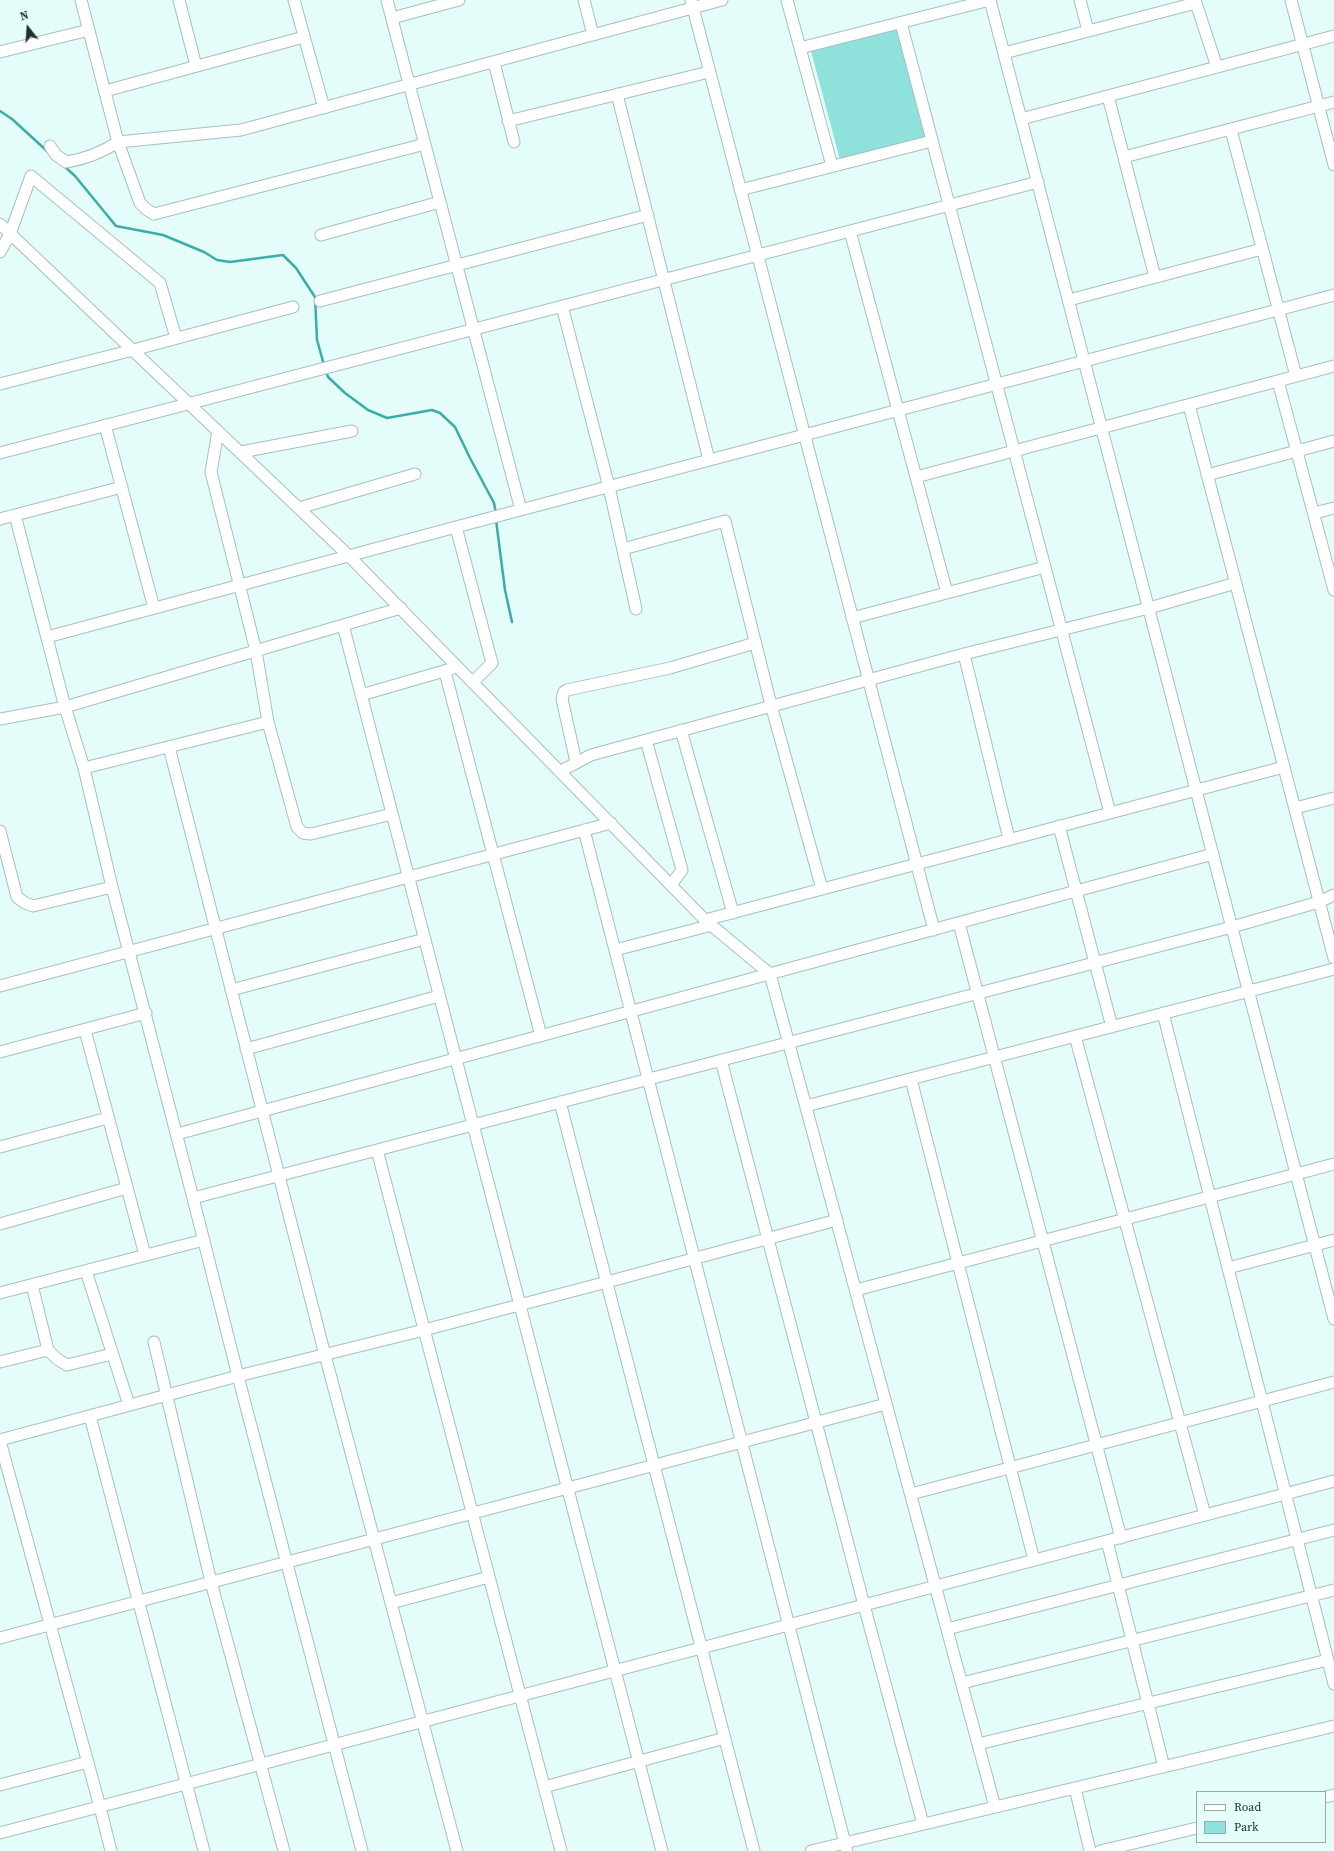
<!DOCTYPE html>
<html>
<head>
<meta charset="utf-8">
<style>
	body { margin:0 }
	#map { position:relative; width:1334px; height:1851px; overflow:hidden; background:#e4fdfb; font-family:"Source Serif 4",serif }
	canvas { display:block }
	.legend { position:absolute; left:1196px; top:1791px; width:130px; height:52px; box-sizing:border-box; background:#e4fdfb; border:1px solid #98aaa9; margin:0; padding:5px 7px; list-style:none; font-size:12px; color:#252e2e }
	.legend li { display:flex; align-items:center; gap:8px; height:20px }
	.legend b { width:20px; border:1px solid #98aaa9 }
	.north { position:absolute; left:8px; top:8px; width:40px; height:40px; -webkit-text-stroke:3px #e4fdfb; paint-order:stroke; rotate:343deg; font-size:11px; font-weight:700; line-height:16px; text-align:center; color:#252e2e }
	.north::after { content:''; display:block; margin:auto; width:14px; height:18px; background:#252e2e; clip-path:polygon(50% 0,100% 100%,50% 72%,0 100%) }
</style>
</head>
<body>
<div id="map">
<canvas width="1334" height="1851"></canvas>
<ul class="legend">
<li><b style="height:5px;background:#fff"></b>Road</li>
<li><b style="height:11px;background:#8fe1dc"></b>Park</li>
</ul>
<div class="north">N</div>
</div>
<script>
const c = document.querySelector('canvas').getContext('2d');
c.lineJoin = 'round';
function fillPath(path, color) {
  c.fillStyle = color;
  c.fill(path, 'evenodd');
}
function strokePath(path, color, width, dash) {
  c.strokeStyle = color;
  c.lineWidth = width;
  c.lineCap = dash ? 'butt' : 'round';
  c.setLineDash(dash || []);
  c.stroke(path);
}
const green = new Path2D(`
	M 898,28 L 926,137 L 840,160 L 811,51 Z`);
const stream = new Path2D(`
	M 0,111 L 12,119 L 47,151
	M 63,165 L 75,176 L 116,226 L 163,235 L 204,252 L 217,260 L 230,262 L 283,255 L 296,268 L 315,297 L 317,340 L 324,365
	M 326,371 L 328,377 L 345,393 L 368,410 L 387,418 L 432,410 L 440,413 L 455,427 L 470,458 L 494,503 L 496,513
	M 496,520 L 505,590 L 512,622`);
const minor = new Path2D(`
	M 81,0 L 118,142 L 140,203 L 146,209 L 154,214 L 425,144
	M 179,0 L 196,66
	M 294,0 L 324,108
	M 387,0 L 521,510
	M 584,0 L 593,35
	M 691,0 L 934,930
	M 787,0 L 832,166
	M 990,0 L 1334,1319
	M 1080,0 L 1088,31
	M 1195,0 L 1217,67
	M 1291,0 L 1334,165
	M 392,18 L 459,0
	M 901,23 L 1110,813
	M 800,48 L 990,0
	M 0,52 L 89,30
	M 1004,53 L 1196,3
	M 494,62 L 514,142
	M 105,91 L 304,37
	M 617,94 L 709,460
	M 1108,96 L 1155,277
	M 1021,119 L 1334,36
	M 508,121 L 709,72
	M 1231,130 L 1296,376
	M 50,146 L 56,155 L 66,162 C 86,159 101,153 118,142 L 241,130 L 722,0
	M 1124,157 L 1334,102
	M 740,190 L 932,141
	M 0,224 L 349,556 L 705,920 L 770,974 L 995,1807
	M 850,231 L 947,593
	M 321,235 L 440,202
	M 0,252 L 10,234 L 31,176 L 160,283 L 176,338
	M 1069,300 L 1262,249
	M 320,301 L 648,215
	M 562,306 L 609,487 L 636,609
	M 1278,381 L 1334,590
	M 0,384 L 133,350 L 293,307
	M 1189,405 L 1334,958
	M 105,425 L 154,608
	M 218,431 L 211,472 L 256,651 L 268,722 L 297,827 L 303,833 L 311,834 L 392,814
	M 241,452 L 352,431
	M 0,453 L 1038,182
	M 1207,475 L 1334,441
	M 916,477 L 1334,366
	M 299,508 L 415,474
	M 1314,513 L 1334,508
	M 15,515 L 65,707 L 84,768 L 112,887 L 193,1198 L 238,1376 L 362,1851
	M 0,519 L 122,487
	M 456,527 L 492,663 L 473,682
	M 623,549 L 725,521 L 771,705 L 822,889
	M 852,618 L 1045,567
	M 343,625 L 662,1851
	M 47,637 L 456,527 L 1334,295
	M 964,654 L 1009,839
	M 445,672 L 541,1036
	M 361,695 L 451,669
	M 0,719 L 65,707 L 401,608
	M 681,730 L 733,913
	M 646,740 L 682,870 L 671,885
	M 169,747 L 325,1355 L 457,1851
	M 576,762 L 562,699 L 564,692 L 567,690 L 670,668 L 755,643
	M 84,768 L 268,722
	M 561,771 L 591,755 L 964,654 L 1149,608 L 1236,583
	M 1295,808 L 1334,798
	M 1059,826 L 1112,1027
	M 584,830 L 847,1851
	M 0,831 L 17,897 L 25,903 L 33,906 L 112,887
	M 705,920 L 1284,767
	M 959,923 L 1121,1538
	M 615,950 L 712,925
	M 0,986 L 611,823
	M 231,990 L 425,939
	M 1163,1013 L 1334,1684
	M 85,1030 L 145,1255
	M 1075,1036 L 1205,1515
	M 246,1049 L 439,996
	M 0,1052 L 146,1013
	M 721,1060 L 864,1605 L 923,1824
	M 911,1079 L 1034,1560
	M 560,1102 L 754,1851
	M 806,1106 L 1334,969
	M 177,1134 L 1213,854
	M 0,1147 L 108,1118
	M 377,1150 L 561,1851
	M 193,1198 L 1232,927 L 1319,902 L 1334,895
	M 0,1224 L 127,1188
	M 1228,1268 L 1334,1240
	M 86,1271 L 129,1405
	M 32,1285 L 48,1350
	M 856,1290 L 1334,1164
	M 0,1293 L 204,1240
	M 154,1342 L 211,1582 L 284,1851
	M 0,1362 L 48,1350 L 57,1359 L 67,1365 L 112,1354
	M 90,1416 L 204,1851
	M 0,1440 L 238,1376 L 424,1330 L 607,1282 L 837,1220
	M 0,1441 L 100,1807 L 111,1851
	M 911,1494 L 1334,1382
	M 1107,1541 L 1164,1767
	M 391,1603 L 489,1577
	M 947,1629 L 1334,1530
	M 0,1638 L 886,1404
	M 962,1683 L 1334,1590
	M 978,1744 L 1328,1660
	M 0,1785 L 88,1762
	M 544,1787 L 725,1738
	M 1075,1788 L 1090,1851
	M 1325,1797 L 1334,1795
	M 0,1833 L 1334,1481
	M 811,1851 L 1334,1726
	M 1100,1851 L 1197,1828`);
fillPath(green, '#8fe1dc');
strokePath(stream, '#3bada8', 2.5);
strokePath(minor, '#a7bfbd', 13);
strokePath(minor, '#fff', 11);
</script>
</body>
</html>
